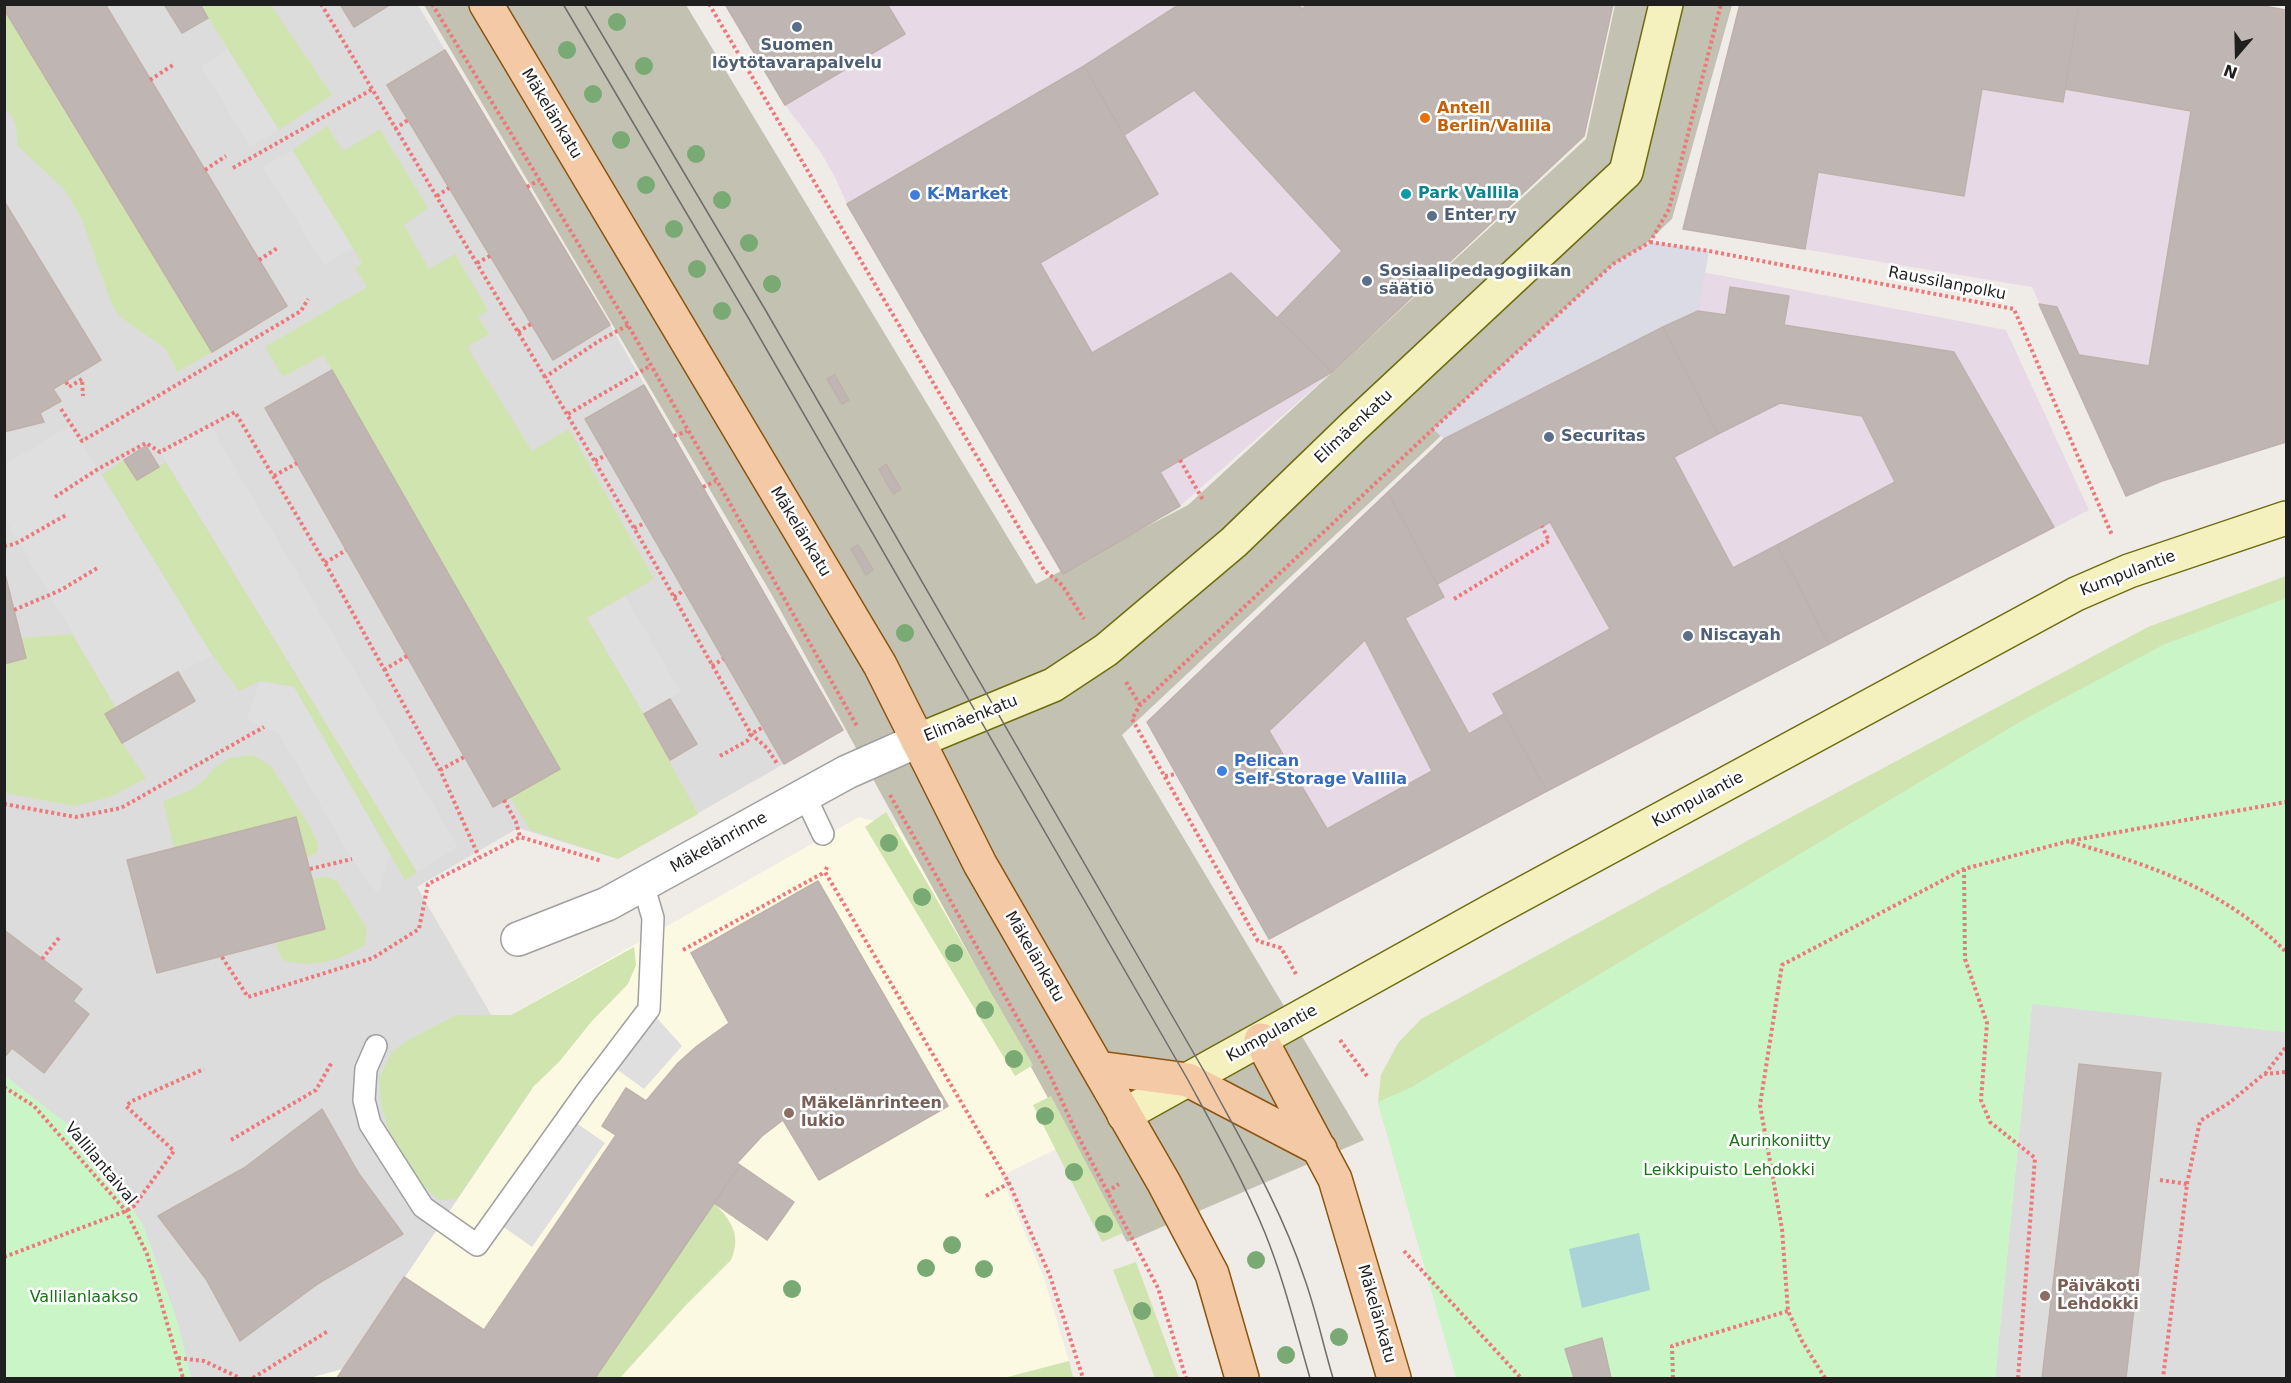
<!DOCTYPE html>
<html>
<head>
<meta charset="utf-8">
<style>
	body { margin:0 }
	#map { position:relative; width:2291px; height:1383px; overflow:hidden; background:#efebe6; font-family:"DejaVu Sans",sans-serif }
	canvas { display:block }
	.frame { position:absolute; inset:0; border:6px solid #1f1f1f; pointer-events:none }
	.north { position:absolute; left:2207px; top:24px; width:60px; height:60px; -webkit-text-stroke:4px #fff; paint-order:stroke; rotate:200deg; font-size:16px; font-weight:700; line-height:24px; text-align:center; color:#1f1f1f }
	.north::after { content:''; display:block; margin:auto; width:21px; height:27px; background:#1f1f1f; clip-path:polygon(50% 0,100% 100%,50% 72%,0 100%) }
</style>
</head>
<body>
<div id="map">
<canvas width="2291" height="1383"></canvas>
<div class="frame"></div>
<div class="north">N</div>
</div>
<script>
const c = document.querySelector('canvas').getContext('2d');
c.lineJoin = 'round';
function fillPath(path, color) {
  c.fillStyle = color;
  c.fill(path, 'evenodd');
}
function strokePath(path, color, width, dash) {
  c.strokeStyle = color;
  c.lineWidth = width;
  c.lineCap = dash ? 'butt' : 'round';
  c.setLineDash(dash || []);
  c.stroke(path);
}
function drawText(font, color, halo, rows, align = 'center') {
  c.font = font + ' "DejaVu Sans",sans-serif';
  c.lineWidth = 5;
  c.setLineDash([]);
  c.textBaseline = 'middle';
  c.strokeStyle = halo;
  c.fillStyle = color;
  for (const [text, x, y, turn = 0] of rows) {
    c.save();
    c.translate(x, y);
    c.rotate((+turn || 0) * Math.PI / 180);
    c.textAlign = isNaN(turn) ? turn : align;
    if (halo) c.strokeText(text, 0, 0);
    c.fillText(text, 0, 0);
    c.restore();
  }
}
const residential = new Path2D(`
	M 4,5 L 418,5 L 610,325 L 843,730 L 618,859 L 518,828 L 417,887 L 533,1087 L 343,1369 L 310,1378 L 191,1378 L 177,1321 L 144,1228 L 95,1146 L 5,1076 Z
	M 2032,1003 L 2286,1032 L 2286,1378 L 1995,1378 Z`);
const industrial = new Path2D(`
	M 2252,4 L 2286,10 L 2286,442 L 2162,481 L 2126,496 L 2032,287 L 1683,229 L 1740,5 Z
	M 725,5 L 1613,5 L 1584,136 L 1332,372 L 1180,506 L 1063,574 L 847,204 L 835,177 L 820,151 L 785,105 Z
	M 1629,258 L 2006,330 L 2089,510 L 1547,791 L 1269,939 L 1147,722 L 1444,439 Z`);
const education = new Path2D(`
	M 859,817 L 898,827 L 1077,1139 L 1001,1176 L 1044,1278 L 1069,1361 L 1004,1378 L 310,1378 L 343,1369 L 533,1088 L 495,1024 Z`);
const construction = new Path2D(`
	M 424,5 L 686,5 L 1036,584 L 1188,505 L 1586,139 L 1615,5 L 1732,5 L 1672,219 L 1122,735 L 1364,1140 L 1127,1242 L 772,595 Z`);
const grass = new Path2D(`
	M 200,5 L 271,5 L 332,95 L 279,130 Z
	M 4,9 L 212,352 L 177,372 L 166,349 L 119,316 L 111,303 L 82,220 L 65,190 L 17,145 C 17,131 17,118 5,110 Z
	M 327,126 L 343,151 L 380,129 L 428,208 L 404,225 L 429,269 L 455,254 L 488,310 L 478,317 L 489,334 L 467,347 L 532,451 L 569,429 L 654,579 L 587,618 L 644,714 L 698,814 L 618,859 L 530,830 L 510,797 L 559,769 L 323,355 L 283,377 L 265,347 L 367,287 L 355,268 L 362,263 L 292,150 Z
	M 124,460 L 137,480 L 166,462 L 417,872 L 405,880 L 294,687 L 260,681 L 239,691 L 212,655 L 102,475 Z
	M 2286,576 L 2286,795 L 1421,1254 L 1378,1102 L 1381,1075 L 1398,1043 L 1421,1019 L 1782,822 L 2148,627 Z
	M 72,634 L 116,708 L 105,715 L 122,743 L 146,778 L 110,797 L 74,806 L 5,793 L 4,664 L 26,658 L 21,638 Z
	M 253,755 L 271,766 L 311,828 L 319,845 L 317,852 L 307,858 L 174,848 L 163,801 L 191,790 L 206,778 L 214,768 L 230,758 Z
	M 886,812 L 1033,1065 L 1015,1076 L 865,827 Z
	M 325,876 L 337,881 L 367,928 L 365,945 C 339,961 311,969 282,960 L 275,943 L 325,929 L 312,879 Z
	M 634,947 L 636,965 L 628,984 L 592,1021 L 559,1062 L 533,1087 L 457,1199 L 439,1200 L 417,1181 L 391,1139 L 381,1104 L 379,1078 L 391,1053 L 405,1042 L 456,1015 L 511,1015 Z
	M 1051,1096 L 1123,1233 L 1102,1242 L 1033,1105 Z
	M 714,1203 C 731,1220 742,1236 731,1260 L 686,1305 L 620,1378 L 595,1378 Z
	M 1136,1262 L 1179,1378 L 1155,1378 L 1113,1270 Z
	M 1069,1361 L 1073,1377 L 1066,1378 L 1004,1378 Z`);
const park = new Path2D(`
	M 2286,598 L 2286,1032 L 2032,1004 L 1995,1378 L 1456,1378 L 1378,1102 L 1410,1088 L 2023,720 L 2163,645 Z
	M 5,1076 L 94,1145 L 144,1228 L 177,1321 L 191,1378 L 5,1378 Z`);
const parking = new Path2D(`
	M 228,50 L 279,130 L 250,147 L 201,66 Z
	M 292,150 L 353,248 L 324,265 L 263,167 Z
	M 71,425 L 212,655 L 116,708 L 5,519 L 4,465 Z
	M 210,425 L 458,847 L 417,872 L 160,452 Z
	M 625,596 L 681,692 L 644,714 L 587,618 Z
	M 260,681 L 294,687 L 390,854 L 378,895 L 352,859 L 279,734 L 247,719 Z
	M 649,1009 L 682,1046 L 644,1089 L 608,1063 Z
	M 568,1117 L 605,1143 L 532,1247 L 495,1221 Z`);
const plaza = new Path2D(`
	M 1650,242 L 1709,251 L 1698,311 L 1444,439 L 1433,429 L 1613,264 Z`);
const water = new Path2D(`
	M 1639,1233 L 1650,1290 L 1582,1308 L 1569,1249 Z`);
const building = new Path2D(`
	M 4,4 L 105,4 L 287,306 L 212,352 L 4,9 Z
	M 164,4 L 200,4 L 208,18 L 182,33 Z
	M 340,4 L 391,4 L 354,27 Z
	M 725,4 L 887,4 L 905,34 L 785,105 Z
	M 1180,4 L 1298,4 L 1302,9 L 1310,4 L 1613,4 L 1584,136 L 1332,372 L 1277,318 L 1342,251 L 1194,90 L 1124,135 L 1084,66 Z
	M 1740,4 L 2079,4 L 2063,102 L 1982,89 L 1964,196 L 1818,172 L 1805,249 L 1683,229 Z
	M 2079,4 L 2252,4 L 2286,10 L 2286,442 L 2162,481 L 2126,496 L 2039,304 L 2057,307 L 2079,355 L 2149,366 L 2191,111 L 2065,89 Z
	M 445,50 L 610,325 L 553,360 L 387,85 Z
	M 1084,66 L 1158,194 L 1040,263 L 1092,353 L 1231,273 L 1332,372 L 1160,472 L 1180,506 L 1063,574 L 847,204 Z
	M 4,201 L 101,360 L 53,389 L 61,401 L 40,413 L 44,422 L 4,432 Z
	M 1730,287 L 1789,296 L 1784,325 L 1954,352 L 2054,527 L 1829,644 L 1777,545 L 1895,482 L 1862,416 L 1780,403 L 1718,434 L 1663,327 L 1698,311 L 1726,315 Z
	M 1663,327 L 1718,434 L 1674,457 L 1733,568 L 1777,545 L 1829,644 L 1547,791 L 1493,694 L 1610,629 L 1550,522 L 1437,584 L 1388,492 L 1444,439 Z
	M 332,370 L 560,769 L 493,807 L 265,408 Z
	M 835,375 L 849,400 L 842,404 L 827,379 Z
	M 644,385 L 843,730 L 784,764 L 585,419 Z
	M 146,446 L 159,467 L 137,480 L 124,460 Z
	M 886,464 L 901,489 L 893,494 L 879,469 Z
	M 1388,492 L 1444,597 L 1405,618 L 1469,734 L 1504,714 L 1547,791 L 1269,939 L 1147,722 ZM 1365,640 L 1432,771 L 1327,829 L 1269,731 Z
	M 858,545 L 873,570 L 866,575 L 851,549 Z
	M 4,570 L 26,658 L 4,664 Z
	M 178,672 L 195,701 L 122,743 L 105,714 Z
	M 670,699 L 697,744 L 670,760 L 644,714 Z
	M 296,817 L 325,929 L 157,973 L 127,860 Z
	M 818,881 L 948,1106 L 819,1180 L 783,1120 L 762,1136 L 737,1163 L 740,1165 L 595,1378 L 337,1378 L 404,1277 L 484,1330 L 616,1135 L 602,1126 L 626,1088 L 646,1101 L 678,1063 L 697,1046 L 729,1023 L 691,953 Z
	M 4,930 L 82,989 L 73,1001 L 89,1014 L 44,1073 L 12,1048 L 4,1058 Z
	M 2079,1064 L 2161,1073 L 2126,1378 L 2042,1378 Z
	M 322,1109 L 359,1174 L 403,1234 L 319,1283 L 240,1341 L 206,1279 L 158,1216 L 244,1168 Z
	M 740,1165 L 794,1202 L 767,1240 L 714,1203 Z
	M 1602,1338 L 1611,1378 L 1574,1378 L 1565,1349 Z`);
const path = new Path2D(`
	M 321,4 L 545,377
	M 432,4 L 628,325 L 857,726
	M 709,4 L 1044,570 L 1062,585 L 1084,619
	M 150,80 L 173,65
	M 395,129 L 408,120
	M 233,168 L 373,89
	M 205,170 L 226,156
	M 527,187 L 539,180
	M 437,196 L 449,188
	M 1650,242 L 1709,251 L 2014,309 L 2112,535
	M 259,260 L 279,247
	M 477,263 L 490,256
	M 628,325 L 599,341 L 545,377 L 661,574 L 751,734 L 767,748 L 778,765
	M 518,332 L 531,324
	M 66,382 L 69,387 L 82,379 L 83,396
	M 61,409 L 82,441 L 301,311 L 308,299
	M 568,414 L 650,366
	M 674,436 L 687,431
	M 1180,460 L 1203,500
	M 595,461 L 606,455
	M 274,476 L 297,463
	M 703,487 L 716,481
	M 55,497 L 98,469 L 146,443 L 160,452 L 235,412 L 325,563 L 440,770 L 479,857
	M 634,528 L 645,523
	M 4,546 L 15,544 L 66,515
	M 325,563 L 346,550
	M 674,597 L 684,590
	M 1454,599 L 1549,541 L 1542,526
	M 14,610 L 61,590 L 99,567
	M 712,666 L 723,659
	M 384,670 L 407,656
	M 1126,682 L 1140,705
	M 720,756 L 747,741 L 751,734 L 763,727
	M 440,770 L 464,757
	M 1165,776 L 1176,774
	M 890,795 L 1050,1075 L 1077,1134 L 1158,1288 L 1186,1378
	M 504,800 L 516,822 L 520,837
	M 4,804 L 76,817 L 121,808 L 264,727
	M 2071,842 C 2154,867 2224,889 2286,952
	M 827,867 L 825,872 L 1009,1183 L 1050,1276 L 1083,1378
	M 310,869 L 352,859
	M 1964,869 L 1965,959 L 1987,1023 L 1981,1100 L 1990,1122 L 2035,1158 L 2018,1378
	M 683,950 L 825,872
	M 222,957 L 248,997 L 373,958 L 419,929 L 428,884 L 520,837 L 602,861
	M 42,959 L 59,938
	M 1296,974 L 1281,948 L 1258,941 L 1132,719 L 1140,705 L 1433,429 L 1613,264 L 1650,242 L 1669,209 L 1721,4
	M 1340,1040 L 1367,1076
	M 2265,1074 L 2286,1047
	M 4,1087 L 34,1106 L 126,1211 L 147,1254 L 183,1378
	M 231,1140 L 316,1090 L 332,1062
	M 2160,1180 L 2187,1184 L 2163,1378
	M 2187,1184 L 2200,1121 L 2229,1103 L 2264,1074 L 2286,1072
	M 1107,1192 L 1119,1184
	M 986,1196 L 1009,1183
	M 1404,1251 L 1521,1378
	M 4,1257 L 126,1211 L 134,1206 L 174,1151 L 126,1106 L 132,1101 L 204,1069
	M 178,1358 L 204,1361 L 240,1378
	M 253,1378 L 328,1331
	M 1673,1378 L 1672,1346 L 1788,1311
	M 1825,1378 L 1802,1341 L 1788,1311 L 1782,1229 L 1760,1105 L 1782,965 L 1964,869 L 2069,841 L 2286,802`);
const lane = new Path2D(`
	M 805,796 L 823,834
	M 376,1046 L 366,1069 L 364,1100 L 370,1124 L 423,1207 L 477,1245 L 586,1092 L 649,1009 L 653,918 L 643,884`);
const street = new Path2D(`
	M 518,939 L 607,904 L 847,772 L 917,741`);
const secondary = new Path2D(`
	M 917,741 L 1053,685 L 1106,650 L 1234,542 L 1354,426 L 1626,172 L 1666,4
	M 1124,1115 L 1493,910 L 2076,594 L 2129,571 L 2286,518`);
const primary = new Path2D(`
	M 486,4 L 880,665 L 980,864 L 1164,1183 L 1212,1274 L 1242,1378
	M 1261,1040 L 1335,1179 L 1394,1378
	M 1098,1068 L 1188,1080 L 1320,1149`);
const tram = new Path2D(`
	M 563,4 L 749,319 L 1188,1080 C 1215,1130 1243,1180 1265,1233 C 1284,1280 1296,1330 1310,1378
	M 584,4 L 766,311 L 1204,1071 C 1240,1139 1280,1205 1304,1277 C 1316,1310 1323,1345 1333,1378`);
const trees = [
	[617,22],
	[567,50],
	[644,66],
	[593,94],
	[621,140],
	[696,154],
	[646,185],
	[722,200],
	[674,229],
	[749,243],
	[697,269],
	[772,284],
	[722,311],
	[905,633],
	[889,843],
	[922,897],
	[954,953],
	[985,1010],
	[1014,1059],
	[1045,1116],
	[1074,1172],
	[1104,1224],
	[952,1245],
	[1256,1260],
	[926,1268],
	[984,1269],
	[792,1289],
	[1142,1311],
	[1339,1337],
	[1286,1355]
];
const markers = [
	[797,27,6,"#5c6f8a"],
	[1425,118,6,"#e8710a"],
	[1406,194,6,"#0f9aa8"],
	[915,195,6,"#3f7fe0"],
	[1432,216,6,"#5c6f8a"],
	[1367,281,6,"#5c6f8a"],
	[1549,437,6,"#5c6f8a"],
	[1688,636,6,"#5c6f8a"],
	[1222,771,6,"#3f7fe0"],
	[789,1113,6,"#8d6e63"],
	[2045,1296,6,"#8d6e63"]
];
const serviceNames = [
	["Suomen",797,46,"center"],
	["löytötavarapalvelu",797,64,"center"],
	["Enter ry",1444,216],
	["Sosiaalipedagogiikan",1379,272],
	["säätiö",1379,290],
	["Securitas",1561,437],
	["Niscayah",1700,636]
];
const foodNames = [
	["Antell",1437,109],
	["Berlin/Vallila",1437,127]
];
const streetNames = [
	["Mäkelänkatu",551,114,59],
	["Raussilanpolku",1947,284,11],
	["Elimäenkatu",1354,427,-43],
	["Mäkelänkatu",800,532,59],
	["Kumpulantie",2128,574,-21],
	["Elimäenkatu",971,719,-22],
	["Kumpulantie",1698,800,-28],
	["Mäkelänrinne",719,843,-29],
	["Mäkelänkatu",1034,957,60],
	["Kumpulantie",1272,1034,-29],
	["Vallilantaival",100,1164,50],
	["Mäkelänkatu",1376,1314,74]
];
const cultureNames = [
	["Park Vallila",1418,194]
];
const shopNames = [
	["K-Market",927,195],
	["Pelican",1234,762],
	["Self-Storage Vallila",1234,780]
];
const educationNames = [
	["Mäkelänrinteen",801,1104],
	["lukio",801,1122],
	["Päiväkoti",2057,1287],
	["Lehdokki",2057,1305]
];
const parkNames = [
	["Aurinkoniitty",1780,1142],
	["Leikkipuisto Lehdokki",1729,1171],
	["Vallilanlaakso",84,1298]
];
fillPath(residential, '#dddcdc');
fillPath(industrial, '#e7d9e6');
fillPath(education, '#fcf9e2');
fillPath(construction, '#c3c1b2');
fillPath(grass, '#d0e4b0');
fillPath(park, '#c9f5c7');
fillPath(parking, '#dfdfdf');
fillPath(plaza, '#dadbe4');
fillPath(water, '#aad3d8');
fillPath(building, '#bfb6b3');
strokePath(building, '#bfb1aa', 1.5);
strokePath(lane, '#a0a0a0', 24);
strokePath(street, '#a0a0a0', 36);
strokePath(secondary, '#6d6d0f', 36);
strokePath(primary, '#8c540d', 36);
strokePath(path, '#ed787a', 4, [3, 3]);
strokePath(lane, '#fff', 21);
strokePath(street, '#fff', 33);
strokePath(secondary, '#f4f1bf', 33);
strokePath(primary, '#f4c9a6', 33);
strokePath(tram, '#6d6d6d', 1.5);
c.fillStyle = '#79aa74';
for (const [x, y] of trees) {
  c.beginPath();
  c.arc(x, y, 9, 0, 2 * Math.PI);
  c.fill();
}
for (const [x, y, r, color] of markers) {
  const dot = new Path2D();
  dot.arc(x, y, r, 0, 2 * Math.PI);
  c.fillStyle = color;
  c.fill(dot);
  strokePath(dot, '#fff', 2);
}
drawText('bold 16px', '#4e5e75', '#fff', serviceNames, 'left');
drawText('bold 16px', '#c56008', '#fff', foodNames, 'left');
drawText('16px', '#1f1f1f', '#fff', streetNames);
drawText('bold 16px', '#0d838f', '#fff', cultureNames, 'left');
drawText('bold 16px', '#366cbe', '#fff', shopNames, 'left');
drawText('bold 16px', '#785e54', '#fff', educationNames, 'left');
drawText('16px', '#187416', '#fff', parkNames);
</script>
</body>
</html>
